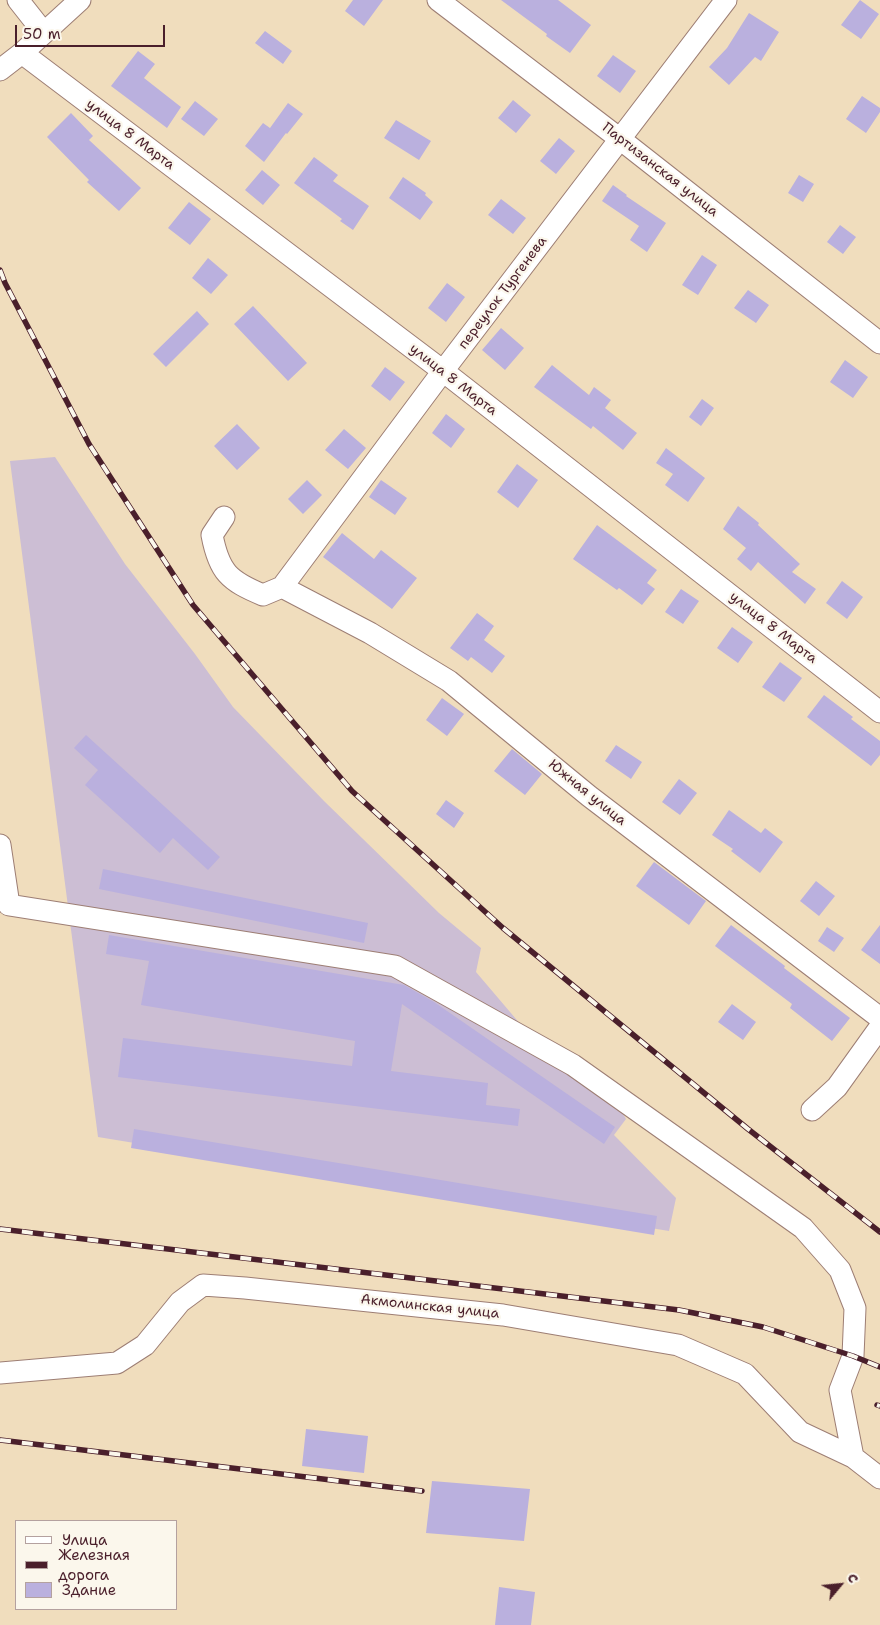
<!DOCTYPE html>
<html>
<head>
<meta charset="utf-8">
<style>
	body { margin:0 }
	#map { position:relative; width:880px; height:1625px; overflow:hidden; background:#f0ddbd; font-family:"Shantell Sans",sans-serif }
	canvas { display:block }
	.legend { position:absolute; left:15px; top:1520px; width:162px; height:90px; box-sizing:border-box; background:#fbf7ec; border:1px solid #b4a19f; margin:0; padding:6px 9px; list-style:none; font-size:15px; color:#4a1f2b }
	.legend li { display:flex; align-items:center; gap:10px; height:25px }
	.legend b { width:25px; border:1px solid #b4a19f }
	.north { position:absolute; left:815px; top:1560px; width:50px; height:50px; -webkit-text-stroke:4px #fbf7ec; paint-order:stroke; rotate:62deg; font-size:14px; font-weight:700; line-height:20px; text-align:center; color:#4a1f2b }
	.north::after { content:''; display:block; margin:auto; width:18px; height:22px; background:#4a1f2b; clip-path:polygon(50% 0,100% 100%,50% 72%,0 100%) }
	.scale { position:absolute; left:15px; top:25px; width:150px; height:22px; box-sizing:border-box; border:2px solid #4a1f2b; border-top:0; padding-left:6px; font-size:15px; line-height:18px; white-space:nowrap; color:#4a1f2b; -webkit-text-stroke:4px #fbf7ec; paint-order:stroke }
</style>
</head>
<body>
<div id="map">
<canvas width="880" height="1625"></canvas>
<ul class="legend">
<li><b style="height:6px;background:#fff"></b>Улица</li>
<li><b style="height:6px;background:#4a1f2b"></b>Железная дорога</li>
<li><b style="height:14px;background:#bab0de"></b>Здание</li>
</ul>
<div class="north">С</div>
<div class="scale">50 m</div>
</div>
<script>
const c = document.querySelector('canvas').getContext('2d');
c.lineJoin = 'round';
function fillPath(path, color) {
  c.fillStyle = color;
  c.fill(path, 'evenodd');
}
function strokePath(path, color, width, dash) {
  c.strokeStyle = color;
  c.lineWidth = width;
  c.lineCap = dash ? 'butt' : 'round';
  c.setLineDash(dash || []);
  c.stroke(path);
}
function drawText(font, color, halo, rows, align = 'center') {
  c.font = font + ' "Shantell Sans",sans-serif';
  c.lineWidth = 4.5;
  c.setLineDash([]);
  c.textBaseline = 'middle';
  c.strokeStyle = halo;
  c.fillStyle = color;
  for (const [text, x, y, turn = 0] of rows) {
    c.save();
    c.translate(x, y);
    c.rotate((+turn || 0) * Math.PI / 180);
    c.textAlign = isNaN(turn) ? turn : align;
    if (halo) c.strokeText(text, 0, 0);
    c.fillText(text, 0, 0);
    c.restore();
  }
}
const industrial = new Path2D(`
	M 55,457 L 125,564 L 195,654 L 233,707 L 324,801 L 439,913 L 481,948 L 476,972 L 550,1059 L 617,1104 L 626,1119 L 614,1135 L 676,1198 L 669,1231 L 98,1137 L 10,461 Z`);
const building = new Path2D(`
	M 353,0 L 383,0 L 364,26 L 345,11 Z
	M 501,0 L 558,0 L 591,25 L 570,53 L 546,36 L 547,34 Z
	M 860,0 L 879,14 L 861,39 L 841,25 Z
	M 749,13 L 779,32 L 761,61 L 755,57 L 729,85 L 709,67 L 727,48 Z
	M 265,31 L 292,51 L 283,64 L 255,43 Z
	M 138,51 L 155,64 L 144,78 L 181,107 L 167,128 L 111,86 Z
	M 613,55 L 636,71 L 620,93 L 597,76 Z
	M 862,96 L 880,108 L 880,112 L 866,133 L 846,119 Z
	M 513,100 L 531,115 L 516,133 L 498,118 Z
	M 195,101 L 218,119 L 204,136 L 181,119 Z
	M 288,103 L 303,114 L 287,134 L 286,133 L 264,162 L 245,146 L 263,123 L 270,128 Z
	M 71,113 L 93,136 L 89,140 L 141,188 L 119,211 L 87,182 L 89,180 L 47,137 Z
	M 396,120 L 431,141 L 419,160 L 384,138 Z
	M 559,138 L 575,151 L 556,174 L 540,161 Z
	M 314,157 L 338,175 L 333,181 L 369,206 L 353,230 L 340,221 L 342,219 L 294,183 Z
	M 262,170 L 280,185 L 263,205 L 245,190 Z
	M 799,175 L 814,184 L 803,202 L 788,193 Z
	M 403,177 L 426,193 L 425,195 L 433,202 L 420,220 L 389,198 Z
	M 613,185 L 627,195 L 626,196 L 666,223 L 647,252 L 630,240 L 639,226 L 602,201 Z
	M 501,199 L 526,218 L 513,234 L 488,215 Z
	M 189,202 L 211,219 L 190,245 L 168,228 Z
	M 840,225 L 856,237 L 843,254 L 827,242 Z
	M 702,255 L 717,265 L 698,295 L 682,285 Z
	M 208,258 L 228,275 L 211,294 L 192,278 Z
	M 447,283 L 465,297 L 446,322 L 428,308 Z
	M 748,290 L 769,305 L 756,323 L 734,308 Z
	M 253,306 L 307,363 L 288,381 L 234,324 Z
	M 197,311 L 209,324 L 166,367 L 153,354 Z
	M 501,328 L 524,348 L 505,370 L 482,350 Z
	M 845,360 L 868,377 L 853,398 L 830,382 Z
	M 552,365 L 589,395 L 594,387 L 611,400 L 605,408 L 637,433 L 623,450 L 593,426 L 591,429 L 534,387 Z
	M 385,367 L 405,382 L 390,401 L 371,386 Z
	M 702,399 L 714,408 L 701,426 L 689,417 Z
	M 446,414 L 465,429 L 451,448 L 432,433 Z
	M 237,424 L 260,448 L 237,470 L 214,446 Z
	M 344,429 L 366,448 L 348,469 L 325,450 Z
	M 666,448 L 705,478 L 688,502 L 665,485 L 673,474 L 656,463 Z
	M 517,464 L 538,480 L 518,508 L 497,492 Z
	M 307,480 L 322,495 L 303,514 L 288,499 Z
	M 381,480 L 407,498 L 395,515 L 369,497 Z
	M 738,506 L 759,523 L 758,525 L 800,564 L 792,572 L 816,589 L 805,604 L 758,562 L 751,571 L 737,559 L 746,548 L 723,529 Z
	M 597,525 L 657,570 L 647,583 L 655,589 L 642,605 L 619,588 L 617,590 L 573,559 Z
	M 342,533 L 374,559 L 381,550 L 417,578 L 392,609 L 323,557 Z
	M 842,581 L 863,597 L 847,619 L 826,603 Z
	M 681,589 L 699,601 L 683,624 L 665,612 Z
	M 477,613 L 494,626 L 484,640 L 505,656 L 492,673 L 471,657 L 468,661 L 450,648 Z
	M 732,627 L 753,642 L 738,663 L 717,648 Z
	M 780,662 L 802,678 L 784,702 L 762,687 Z
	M 824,695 L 853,717 L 851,719 L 880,741 L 880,755 L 871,766 L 807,717 Z
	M 442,698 L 464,714 L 447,736 L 426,720 Z
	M 86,735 L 220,857 L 208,870 L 173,838 L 160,853 L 85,785 L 98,770 L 74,748 Z
	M 616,745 L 642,762 L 631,779 L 605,761 Z
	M 512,749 L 542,774 L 525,795 L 494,771 Z
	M 679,779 L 697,793 L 680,815 L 662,802 Z
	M 446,800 L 464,813 L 454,828 L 436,814 Z
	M 729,810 L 761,833 L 765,828 L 783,842 L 760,873 L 731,851 L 733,849 L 712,835 Z
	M 654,862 L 706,901 L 689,925 L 636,886 Z
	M 103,869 L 368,923 L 364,943 L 99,889 Z
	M 816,881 L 835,896 L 819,916 L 800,901 Z
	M 731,925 L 785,966 L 784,968 L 850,1018 L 832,1041 L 790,1008 L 792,1004 L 715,946 Z
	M 880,925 L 880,964 L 861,950 Z
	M 827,927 L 844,938 L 834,952 L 818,941 Z
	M 109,935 L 404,985 L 434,1002 L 615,1127 L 604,1144 L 402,1004 L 391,1071 L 488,1083 L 486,1105 L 520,1109 L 518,1126 L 118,1077 L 123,1038 L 352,1066 L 355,1041 L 141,1005 L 149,961 L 106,954 Z
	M 732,1004 L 756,1022 L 743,1040 L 718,1022 Z
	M 134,1129 L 657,1216 L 654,1235 L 131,1148 Z
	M 306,1429 L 368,1436 L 364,1473 L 302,1466 Z
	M 432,1481 L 530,1489 L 524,1541 L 426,1533 Z
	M 499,1587 L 535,1592 L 531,1625 L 495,1625 Z`);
const minor = new Path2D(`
	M 18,0 L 44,33
	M 438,0 L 620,139 L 880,343
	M 22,53 L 443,371 L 880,712
	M 0,70 L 22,53 L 80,0
	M 224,517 L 212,535 C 219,572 229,581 263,595 L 282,587
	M 282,587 L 370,633 L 449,681 L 589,796 L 880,1018
	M 282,587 L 443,371 L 726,0
	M 0,845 L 9,905 L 395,966 L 573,1065 L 803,1228 L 840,1270 L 855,1308 L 853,1356 L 840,1390 L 853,1457 L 880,1478
	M 812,1110 L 837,1087 L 880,1027
	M 0,1373 L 117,1363 L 145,1345 L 180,1302 L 203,1285 L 245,1288 L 503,1315 L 678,1345 L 745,1374 L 800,1432 L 853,1457`);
const rail = new Path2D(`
	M 0,270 L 5,283 L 89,444 L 193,605 L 352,791 L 503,928 L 748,1129 L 880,1232
	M 0,1229 L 679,1310 L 763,1327 L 853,1356 L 880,1367
	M 877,1405 L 880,1406
	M 0,1440 L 422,1491`);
const streetNames = [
	["улица 8 Марта",130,135,37],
	["Партизанская улица",660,170,38],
	["переулок Тургенева",503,293,-53],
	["улица 8 Марта",453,380,38],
	["улица 8 Марта",773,628,38],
	["Южная улица",587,793,39],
	["Акмолинская улица",430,1307,6]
];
fillPath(industrial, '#ccbed4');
fillPath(building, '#bab0de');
strokePath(minor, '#9d7e74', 23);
strokePath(minor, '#fff', 21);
strokePath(rail, '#4a1f2b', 5.5);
strokePath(rail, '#fbf7ec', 4, [11]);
drawText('14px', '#4a1f2b', '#fbf7ec', streetNames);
</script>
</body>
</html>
